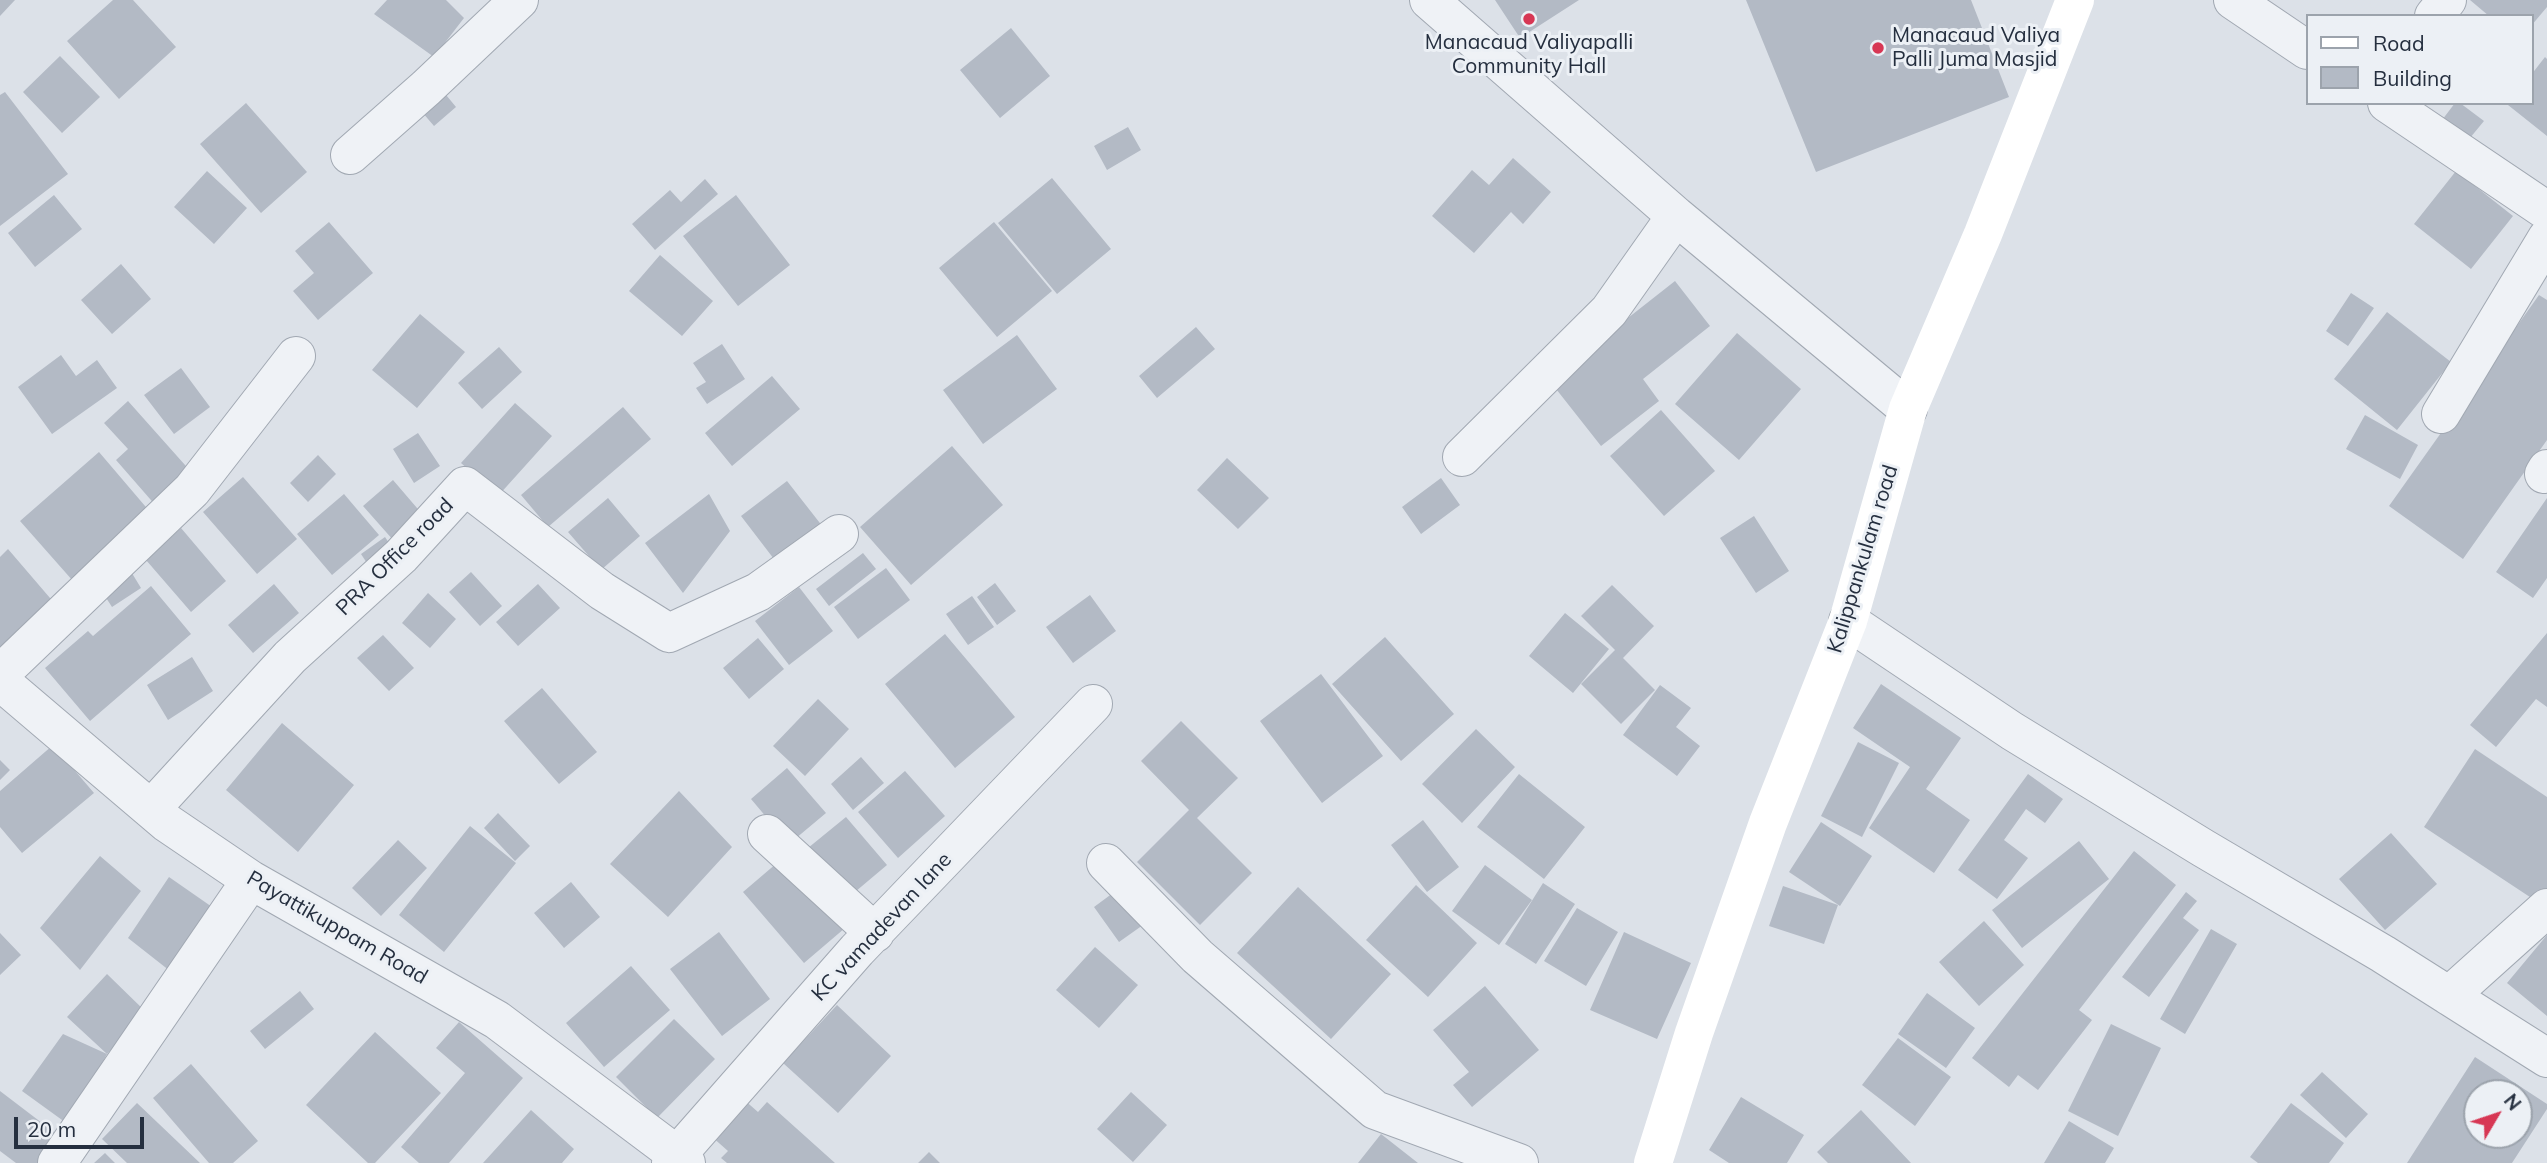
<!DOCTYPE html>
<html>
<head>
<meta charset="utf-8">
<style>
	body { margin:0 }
	#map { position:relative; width:2547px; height:1163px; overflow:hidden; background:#dce1e8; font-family:Mulish,sans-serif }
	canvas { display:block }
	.legend { position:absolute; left:2306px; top:14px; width:228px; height:91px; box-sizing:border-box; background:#ecf0f5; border:2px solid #9ca3ac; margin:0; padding:9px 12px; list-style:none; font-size:21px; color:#252f3f }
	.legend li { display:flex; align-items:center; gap:14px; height:35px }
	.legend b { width:35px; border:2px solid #9ca3ac }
	.north { position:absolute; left:2463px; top:1079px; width:70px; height:70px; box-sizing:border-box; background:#ecf0f5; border:2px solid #9ca3ac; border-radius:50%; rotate:51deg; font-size:19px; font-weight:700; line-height:28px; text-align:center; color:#252f3f }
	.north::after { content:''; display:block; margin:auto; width:24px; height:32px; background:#d73754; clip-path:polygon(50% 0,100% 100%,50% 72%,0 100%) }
	.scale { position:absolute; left:14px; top:1117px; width:130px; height:32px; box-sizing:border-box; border:4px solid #252f3f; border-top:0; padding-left:9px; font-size:21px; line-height:24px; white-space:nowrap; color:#252f3f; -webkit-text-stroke:5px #ecf0f5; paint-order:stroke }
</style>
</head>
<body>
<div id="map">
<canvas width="2547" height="1163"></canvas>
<ul class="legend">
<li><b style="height:9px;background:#fff"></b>Road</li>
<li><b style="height:19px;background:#b3bac5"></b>Building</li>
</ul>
<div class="north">N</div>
<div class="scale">20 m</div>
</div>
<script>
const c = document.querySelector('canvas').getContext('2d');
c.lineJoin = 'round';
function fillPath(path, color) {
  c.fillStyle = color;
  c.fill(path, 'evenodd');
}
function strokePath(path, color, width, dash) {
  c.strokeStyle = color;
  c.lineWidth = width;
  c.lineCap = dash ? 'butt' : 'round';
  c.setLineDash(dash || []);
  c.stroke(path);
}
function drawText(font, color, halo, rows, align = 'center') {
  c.font = font + ' Mulish,sans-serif';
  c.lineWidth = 6;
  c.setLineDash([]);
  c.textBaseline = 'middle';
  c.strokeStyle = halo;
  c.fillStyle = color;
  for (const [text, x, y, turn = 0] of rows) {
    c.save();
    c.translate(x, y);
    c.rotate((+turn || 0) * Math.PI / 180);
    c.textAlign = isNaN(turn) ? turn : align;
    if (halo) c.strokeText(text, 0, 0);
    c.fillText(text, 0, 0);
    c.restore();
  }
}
const building = new Path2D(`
	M 0,0 L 15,0 L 0,16 Z
	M 113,0 L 133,0 L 176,47 L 119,99 L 67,41 Z
	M 387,0 L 446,0 L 464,18 L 434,57 L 374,14 Z
	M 1495,0 L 1579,0 L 1520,38 Z
	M 1746,0 L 1971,0 L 2009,97 L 1816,172 Z
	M 2470,0 L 2547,0 L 2547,7 L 2531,26 L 2531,16 L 2489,16 Z
	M 1011,28 L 1050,76 L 1000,118 L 960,70 Z
	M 60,56 L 100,97 L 62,133 L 23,92 Z
	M 2545,57 L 2547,59 L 2547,136 L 2508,105 L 2510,103 L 2531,103 L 2531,75 Z
	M 432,78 L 456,107 L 434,126 L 410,98 Z
	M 5,92 L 68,174 L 0,226 L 0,95 Z
	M 246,103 L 307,172 L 261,213 L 200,144 Z
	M 2455,103 L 2460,103 L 2484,121 L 2465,144 L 2439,124 Z
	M 1128,127 L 1141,150 L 1107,170 L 1094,146 Z
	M 1513,158 L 1551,192 L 1523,224 L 1511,212 L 1474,253 L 1432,216 L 1472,170 L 1489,185 Z
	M 207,171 L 247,208 L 214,244 L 174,207 Z
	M 2456,171 L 2513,216 L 2471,269 L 2414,224 Z
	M 1052,178 L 1111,249 L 1057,294 L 998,223 Z
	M 705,179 L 718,194 L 655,250 L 632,224 L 670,190 L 681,202 Z
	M 54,195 L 82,229 L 35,267 L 8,233 Z
	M 736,195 L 790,265 L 738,306 L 683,236 Z
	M 329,222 L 373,273 L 318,320 L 293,291 L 314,273 L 295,251 Z
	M 994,222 L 1052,291 L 997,337 L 939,268 Z
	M 660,255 L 713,301 L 682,336 L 629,291 Z
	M 121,264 L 151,299 L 112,334 L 81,300 Z
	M 1675,281 L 1710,326 L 1643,379 L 1659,401 L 1601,446 L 1549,380 Z
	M 2351,293 L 2374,308 L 2348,346 L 2326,331 Z
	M 2539,295 L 2547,300 L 2547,440 L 2463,559 L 2389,506 Z
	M 2387,312 L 2451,362 L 2397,430 L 2334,379 Z
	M 420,314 L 465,352 L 417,408 L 372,370 Z
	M 1196,327 L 1215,349 L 1157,398 L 1139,376 Z
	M 1737,333 L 1801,389 L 1739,460 L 1675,404 Z
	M 1017,335 L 1057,389 L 983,444 L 943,390 Z
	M 722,344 L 745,379 L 707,404 L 696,388 L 706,382 L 693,363 Z
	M 499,347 L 522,372 L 482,409 L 458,383 Z
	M 61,355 L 76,376 L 97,360 L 117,388 L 52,434 L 18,387 Z
	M 181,368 L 210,407 L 174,434 L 144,395 Z
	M 772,376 L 800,409 L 732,466 L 705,433 Z
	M 128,401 L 193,474 L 157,507 L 116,460 L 128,449 L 104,423 Z
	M 515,403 L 552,436 L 498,496 L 461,463 Z
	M 623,407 L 651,439 L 548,527 L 521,495 Z
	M 1661,410 L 1715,471 L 1664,516 L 1610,456 Z
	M 2365,415 L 2418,445 L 2400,479 L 2346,449 Z
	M 418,433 L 440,466 L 414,483 L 393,449 Z
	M 952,446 L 1003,505 L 911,585 L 860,527 Z
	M 99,452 L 151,513 L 73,581 L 20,521 Z
	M 318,455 L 336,474 L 308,502 L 290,483 Z
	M 1227,458 L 1269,498 L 1238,529 L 1197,490 Z
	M 243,477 L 297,539 L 257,574 L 203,512 Z
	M 1441,478 L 1460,505 L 1421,534 L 1402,507 Z
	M 393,480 L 423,515 L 394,541 L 363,506 Z
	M 787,481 L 823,527 L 777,563 L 741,516 Z
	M 344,494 L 379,535 L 332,575 L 297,534 Z
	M 709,494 L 730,531 L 683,593 L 645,543 Z
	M 608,498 L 640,536 L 601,570 L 568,532 Z
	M 2547,498 L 2547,578 L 2533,598 L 2496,572 Z
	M 1754,516 L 1789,571 L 1756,593 L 1720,538 Z
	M 181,528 L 226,581 L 191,612 L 146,560 Z
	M 385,537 L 407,570 L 382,586 L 361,554 Z
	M 8,549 L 56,605 L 0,647 L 0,557 Z
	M 863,553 L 876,569 L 829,606 L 816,589 Z
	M 886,568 L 910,600 L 858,639 L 834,607 Z
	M 130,570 L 141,588 L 112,607 L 101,590 Z
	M 471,572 L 502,606 L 480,626 L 449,592 Z
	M 995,583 L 1016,611 L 997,625 L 977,597 Z
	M 274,584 L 299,613 L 253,653 L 228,625 Z
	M 538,584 L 560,608 L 518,646 L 496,622 Z
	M 1612,585 L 1654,626 L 1623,658 L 1655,690 L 1621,724 L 1581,684 L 1615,650 L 1581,616 Z
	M 151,586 L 191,634 L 90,721 L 45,668 L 88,631 L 93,636 Z
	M 799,587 L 833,631 L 789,665 L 755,621 Z
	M 428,593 L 456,619 L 430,648 L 402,623 Z
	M 1090,595 L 1116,631 L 1073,663 L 1046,627 Z
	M 972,596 L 994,627 L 968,645 L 946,614 Z
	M 1565,613 L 1609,649 L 1573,693 L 1529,656 Z
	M 2547,633 L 2547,707 L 2536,699 L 2496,747 L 2470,725 Z
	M 945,634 L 1015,717 L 955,768 L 885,684 Z
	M 383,635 L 414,668 L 389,691 L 357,658 Z
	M 1385,637 L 1454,714 L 1401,761 L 1332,684 Z
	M 758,638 L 784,669 L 749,699 L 723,668 Z
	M 192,657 L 213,691 L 168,720 L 147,685 Z
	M 1321,674 L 1383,756 L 1322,803 L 1260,721 Z
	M 1881,684 L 1961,738 L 1926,789 L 1970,820 L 1934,873 L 1869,828 L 1910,767 L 1853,728 Z
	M 1660,685 L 1691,708 L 1676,727 L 1700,746 L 1677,776 L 1623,735 Z
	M 542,688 L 597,752 L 559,784 L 504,721 Z
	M 818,699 L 849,729 L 805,776 L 773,746 Z
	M 1181,721 L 1238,778 L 1197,818 L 1252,873 L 1200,925 L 1137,862 L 1189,810 L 1141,761 Z
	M 282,723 L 354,785 L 298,852 L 226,790 Z
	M 1476,729 L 1515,767 L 1462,823 L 1422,784 Z
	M 1858,742 L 1899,763 L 1862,837 L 1821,816 Z
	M 53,745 L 94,793 L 22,853 L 0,827 L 0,791 Z
	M 2475,749 L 2547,797 L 2547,891 L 2539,903 L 2424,827 Z
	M 861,757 L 884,783 L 853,810 L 831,784 Z
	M 0,760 L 10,770 L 0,780 Z
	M 787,768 L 826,813 L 789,844 L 751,799 Z
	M 905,771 L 945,816 L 898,858 L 858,812 Z
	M 1519,774 L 1585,827 L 1544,879 L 1477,827 Z
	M 2028,774 L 2063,799 L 2045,823 L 2026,809 L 2004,840 L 2028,858 L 1997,899 L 1958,870 Z
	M 679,791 L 732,847 L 668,917 L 610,864 Z
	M 498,813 L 530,846 L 515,861 L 484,828 Z
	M 846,817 L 887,865 L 849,897 L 808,848 Z
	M 1423,820 L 1459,867 L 1427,892 L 1391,845 Z
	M 1821,822 L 1872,856 L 1840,906 L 1789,872 Z
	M 470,826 L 516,863 L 444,952 L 399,915 Z
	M 2391,833 L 2437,884 L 2385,930 L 2339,879 Z
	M 398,840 L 427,868 L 381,916 L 352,888 Z
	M 2079,841 L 2109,879 L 2022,948 L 1992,910 Z
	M 2134,851 L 2176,885 L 2079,1010 L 2092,1020 L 2038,1090 L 2018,1075 L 2009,1087 L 1972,1058 Z
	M 100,856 L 141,891 L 80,970 L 40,928 Z
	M 784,857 L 845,928 L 804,963 L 743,892 Z
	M 1485,865 L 1532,900 L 1499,945 L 1452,911 Z
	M 169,877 L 215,909 L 170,971 L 128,938 Z
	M 571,882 L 600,917 L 564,948 L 534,913 Z
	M 1543,883 L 1575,904 L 1536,964 L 1505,944 Z
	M 1416,885 L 1477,943 L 1428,997 L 1366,940 Z
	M 1783,886 L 1838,905 L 1824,944 L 1769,926 Z
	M 1298,887 L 1391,974 L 1331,1039 L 1237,953 Z
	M 1117,890 L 1143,925 L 1119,942 L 1094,907 Z
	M 2186,892 L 2197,901 L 2183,918 L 2199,930 L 2149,997 L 2122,977 Z
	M 1577,908 L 1618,932 L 1586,986 L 1544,961 Z
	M 1984,921 L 2024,965 L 1979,1006 L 1939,962 Z
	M 2211,929 L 2237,944 L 2185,1034 L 2160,1019 Z
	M 719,932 L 770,999 L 722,1036 L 670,969 Z
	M 1624,932 L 1691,963 L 1657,1039 L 1590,1010 Z
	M 0,933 L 21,955 L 0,975 Z
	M 2547,935 L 2547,1016 L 2507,983 Z
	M 1095,947 L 1138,985 L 1099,1028 L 1056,990 Z
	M 631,966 L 670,1010 L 604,1067 L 566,1023 Z
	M 107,974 L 146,1012 L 107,1054 L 67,1017 Z
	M 1485,986 L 1539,1050 L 1472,1107 L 1453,1085 L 1469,1072 L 1433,1030 Z
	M 300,991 L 314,1009 L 265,1049 L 250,1031 Z
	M 1927,993 L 1975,1028 L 1946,1068 L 1898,1034 Z
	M 837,1005 L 891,1056 L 838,1113 L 783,1063 Z
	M 674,1019 L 715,1059 L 657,1118 L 616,1077 Z
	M 459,1022 L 523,1078 L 449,1163 L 419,1163 L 401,1147 L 465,1073 L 436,1048 Z
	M 2111,1024 L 2161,1048 L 2118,1136 L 2068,1111 Z
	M 375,1032 L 441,1093 L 375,1163 L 368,1163 L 306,1105 Z
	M 63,1034 L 107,1054 L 69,1125 L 22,1091 Z
	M 1898,1038 L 1951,1077 L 1915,1126 L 1862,1085 Z
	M 2475,1057 L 2547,1104 L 2547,1109 L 2512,1163 L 2407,1163 ZM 2477,1093 L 2519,1093 L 2519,1135 L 2477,1135 Z
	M 191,1064 L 258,1141 L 233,1163 L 209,1163 L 153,1098 Z
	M 2322,1072 L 2368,1114 L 2346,1138 L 2300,1095 Z
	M 0,1091 L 63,1139 L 45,1163 L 16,1163 L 0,1151 Z
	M 734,1091 L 758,1112 L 767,1102 L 835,1163 L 727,1163 L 721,1158 L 728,1151 L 702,1128 Z
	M 1131,1092 L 1167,1125 L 1133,1162 L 1097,1129 Z
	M 1741,1097 L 1804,1135 L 1787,1163 L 1729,1163 L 1709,1150 Z
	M 137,1103 L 200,1163 L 127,1163 L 102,1139 Z
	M 2291,1103 L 2344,1143 L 2329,1163 L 2258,1163 L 2250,1157 Z
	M 531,1110 L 574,1149 L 562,1163 L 483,1163 Z
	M 1861,1110 L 1911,1163 L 1828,1163 L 1817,1152 Z
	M 2069,1121 L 2114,1148 L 2105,1163 L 2044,1163 Z
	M 1381,1134 L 1418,1163 L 1358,1163 Z
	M 929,1152 L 940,1163 L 918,1163 Z
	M 105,1153 L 115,1163 L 94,1163 Z`);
const street = new Path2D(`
	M 1429,0 L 1676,216 L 1908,409
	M 2233,0 L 2307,50
	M 2434,16 L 2447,0
	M 2387,103 L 2547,211
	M 350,155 L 426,88 L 519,0
	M 2441,414 L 2547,238
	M 1462,457 L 1609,311 L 1676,216
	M 2544,474 L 2547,469
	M 1848,621 L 2012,731 L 2203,848 L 2383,954 L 2547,1058
	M 0,674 L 192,490 L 296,356
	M 0,681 L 167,823 L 251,880 L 497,1020 L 677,1155 L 671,1163
	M 151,809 L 290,657 L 401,556 L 465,486 L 602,591 L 669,633 L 758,592 L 839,534
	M 767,834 L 875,933
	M 1106,863 L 1197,956 L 1375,1110 L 1519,1163
	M 2449,996 L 2547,908
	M 57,1163 L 251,880
	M 686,1163 L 677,1155 L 857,950 L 1093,704`);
const secondary = new Path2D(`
	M 1653,1163 L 1694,1033 L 1768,823 L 1848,621 L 1908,409 L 1983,234 L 2075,0`);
const markers = [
	[1529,19,7,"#d73754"],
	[1878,48,7,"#d73754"]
];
const poiNames = [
	["Manacaud Valiya",1892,36],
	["Palli Juma Masjid",1892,60],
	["Manacaud Valiyapalli",1529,43,"center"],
	["Community Hall",1529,67,"center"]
];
const streetNames = [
	["PRA Office road",395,557,-45],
	["Kalippankulam road",1863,559,-73],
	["KC vamadevan lane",882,927,-47],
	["Payattikuppam Road",337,928,30]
];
fillPath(building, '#b3bac5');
strokePath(street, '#a1a8b2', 40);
strokePath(street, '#eff2f6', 38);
strokePath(secondary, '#fff', 38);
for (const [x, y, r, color] of markers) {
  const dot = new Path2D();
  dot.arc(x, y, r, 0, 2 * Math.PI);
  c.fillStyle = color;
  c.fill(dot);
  strokePath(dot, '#ecf0f5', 2.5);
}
drawText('21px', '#252f3f', '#ecf0f5', poiNames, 'left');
drawText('21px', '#252f3f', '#ecf0f5', streetNames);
</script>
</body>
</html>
